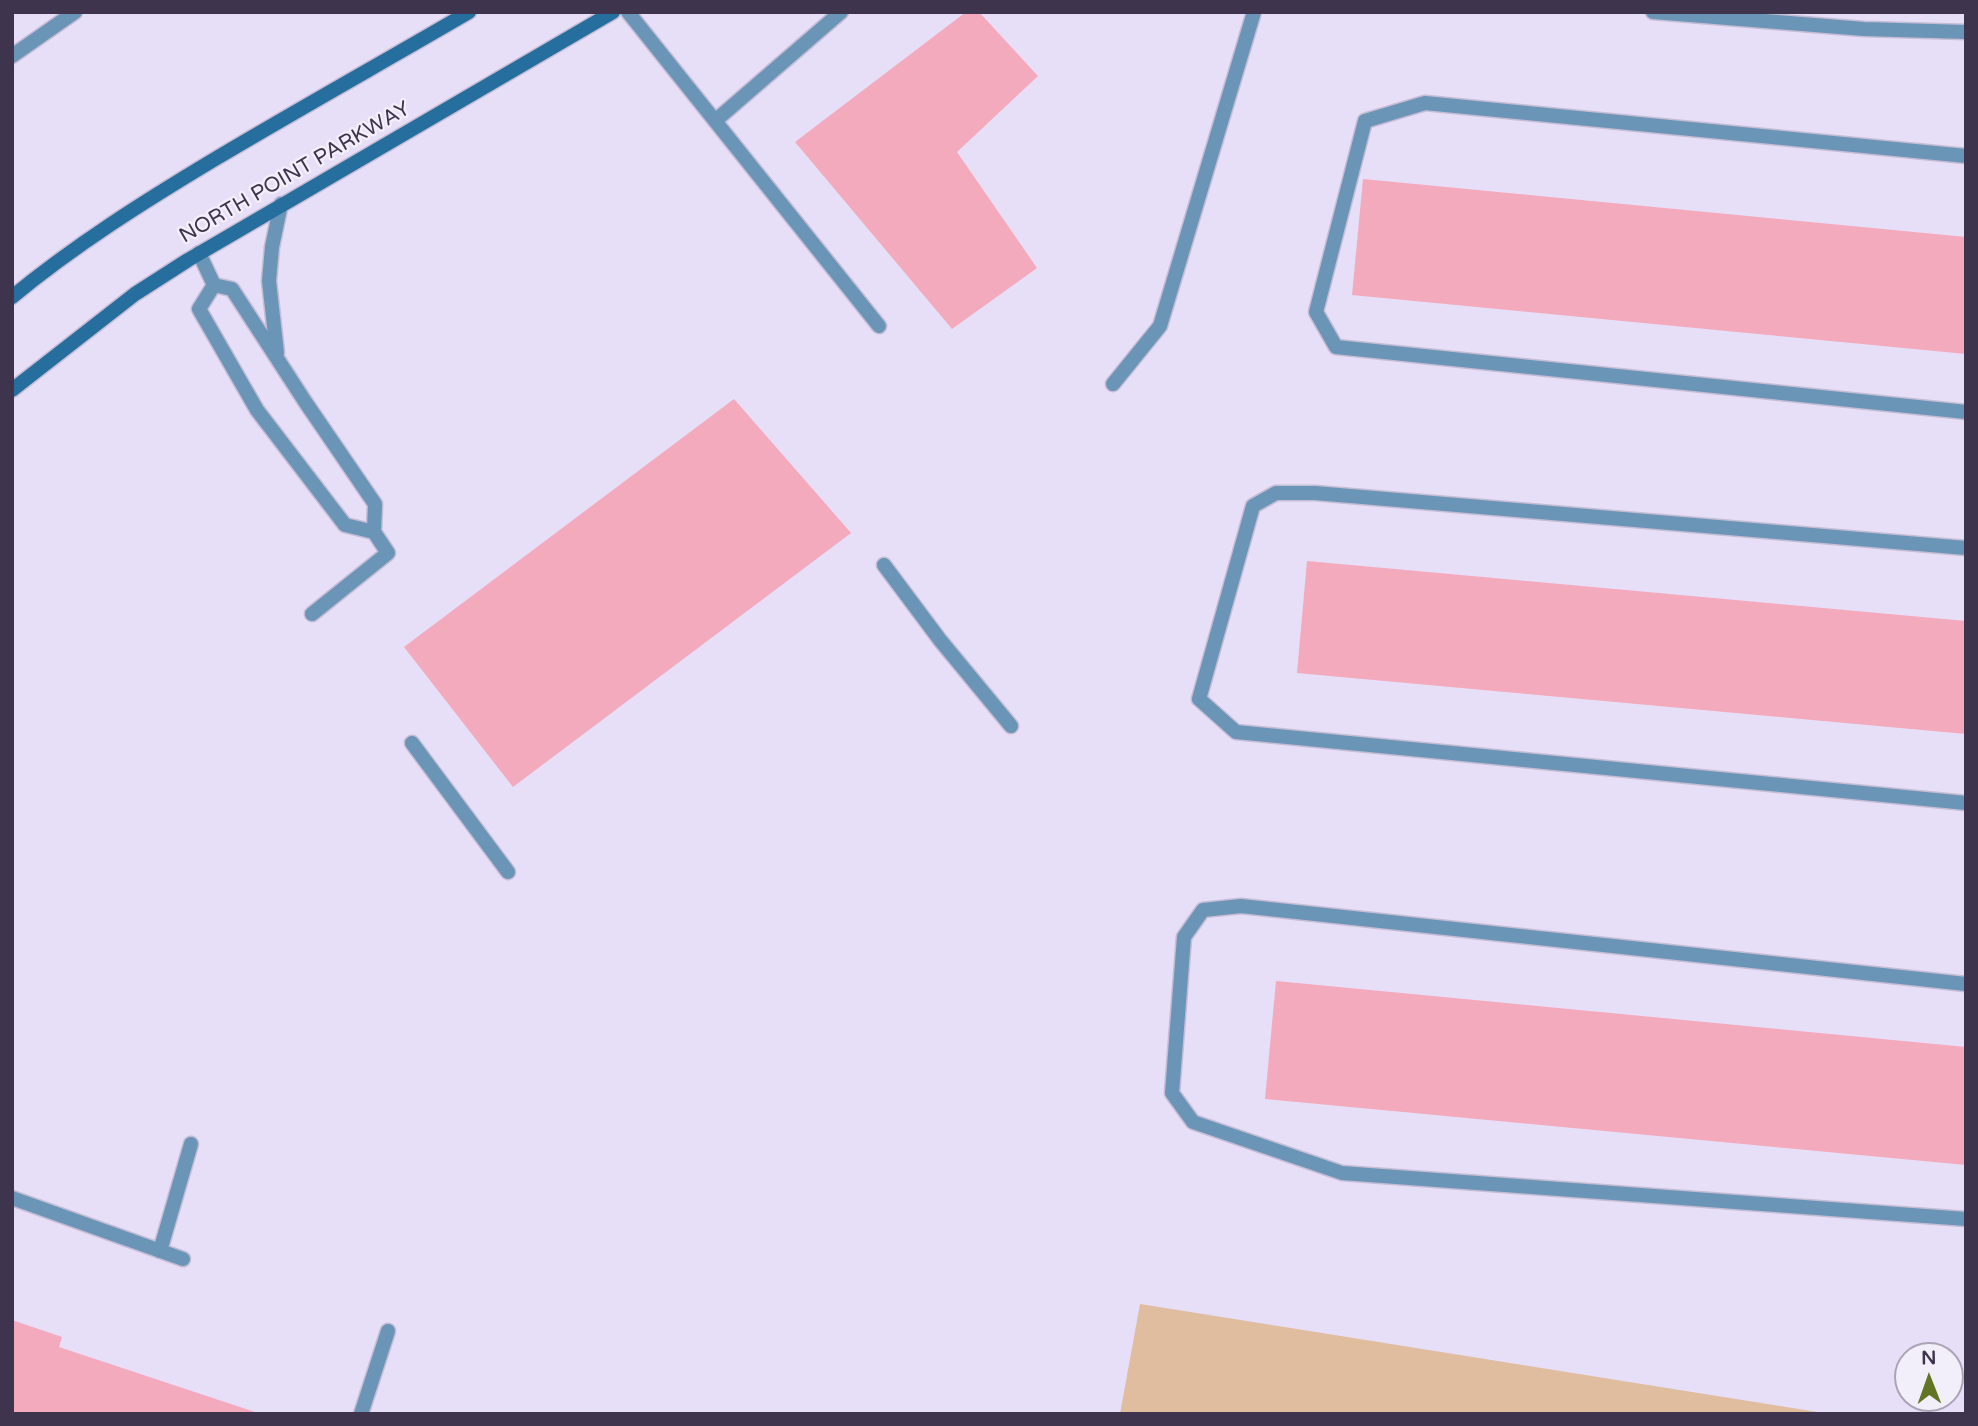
<!DOCTYPE html>
<html>
<head>
<meta charset="utf-8">
<style>
	body { margin:0 }
	#map { position:relative; width:1978px; height:1426px; overflow:hidden; background:#e7def7; font-family:"Varela Round",sans-serif }
	canvas { display:block }
	.frame { position:absolute; inset:0; border:14px solid #3e344d; pointer-events:none }
	.north { position:absolute; left:1894px; top:1342px; width:70px; height:70px; box-sizing:border-box; background:#f2eefa; border:2px solid #aaa4b5; border-radius:50%; rotate:359deg; font-size:19px; font-weight:700; line-height:28px; text-align:center; color:#3e344d }
	.north::after { content:''; display:block; margin:auto; width:24px; height:32px; background:#617525; clip-path:polygon(50% 0,100% 100%,50% 72%,0 100%) }
</style>
</head>
<body>
<div id="map">
<canvas width="1978" height="1426"></canvas>
<div class="frame"></div>
<div class="north">N</div>
</div>
<script>
const c = document.querySelector('canvas').getContext('2d');
c.lineJoin = 'round';
function fillPath(path, color) {
  c.fillStyle = color;
  c.fill(path, 'evenodd');
}
function strokePath(path, color, width, dash) {
  c.strokeStyle = color;
  c.lineWidth = width;
  c.lineCap = dash ? 'butt' : 'round';
  c.setLineDash(dash || []);
  c.stroke(path);
}
function drawText(font, color, halo, rows, align = 'center') {
  c.font = font + ' "Varela Round",sans-serif';
  c.lineWidth = 5;
  c.setLineDash([]);
  c.textBaseline = 'middle';
  c.strokeStyle = halo;
  c.fillStyle = color;
  for (const [text, x, y, turn = 0] of rows) {
    c.save();
    c.translate(x, y);
    c.rotate((+turn || 0) * Math.PI / 180);
    c.textAlign = isNaN(turn) ? turn : align;
    if (halo) c.strokeText(text, 0, 0);
    c.fillText(text, 0, 0);
    c.restore();
  }
}
const green = new Path2D(`
	M 1140,1304 L 1830,1414 L 1120,1414 Z`);
const building = new Path2D(`
	M 966,12 L 979,12 L 1038,76 L 957,152 L 1037,268 L 952,329 L 795,142 Z
	M 1363,179 L 1966,237 L 1966,354 L 1352,295 Z
	M 734,399 L 851,533 L 513,787 L 404,647 Z
	M 1307,561 L 1966,621 L 1966,734 L 1297,673 Z
	M 1276,981 L 1966,1047 L 1966,1165 L 1265,1099 Z
	M 12,1320 L 62,1337 L 59,1347 L 261,1414 L 12,1414 Z`);
const lane = new Path2D(`
	M 628,12 L 879,326
	M 12,56 L 75,12
	M 715,121 L 841,12
	M 1966,156 L 1425,103 L 1365,121 L 1316,312 L 1336,347 L 1966,412
	M 199,253 L 214,285
	M 214,285 L 232,289 L 306,403 L 375,504 L 374,532 L 388,553 L 312,614
	M 214,285 L 199,309 L 257,410 L 345,525 L 374,532
	M 277,353 L 269,281 L 272,247 L 281,204
	M 1113,384 L 1160,326 L 1254,12
	M 1966,548 L 1315,493 L 1276,493 L 1253,506 L 1199,699 L 1236,732 L 1966,803
	M 884,565 L 940,640 L 1011,726
	M 412,743 L 508,872
	M 1966,984 L 1241,906 L 1203,910 L 1184,937 L 1172,1093 L 1193,1122 L 1342,1173 L 1966,1219
	M 12,1198 L 183,1259
	M 160,1251 L 191,1144
	M 361,1414 L 388,1331`);
const street = new Path2D(`
	M 1653,12 L 1864,29 L 1966,32`);
const secondary = new Path2D(`
	M 12,297 C 75,245 145,201 215,159 C 299,109 385,61 469,12
	M 12,390 L 135,294 L 188,260 L 613,12`);
const streetNames = [
	["NORTH POINT PARKWAY",295,173,-30]
];
fillPath(green, '#e0bd9f');
fillPath(building, '#f3aabd');
strokePath(lane, '#c5bcd5', 17);
strokePath(street, '#c5bcd5', 17);
strokePath(secondary, '#c5bcd5', 17);
strokePath(lane, '#6a95b6', 14);
strokePath(street, '#6a95b6', 14);
strokePath(secondary, '#256e9e', 14);
drawText('21px', '#3e344d', '#f2eefa', streetNames);
</script>
</body>
</html>
